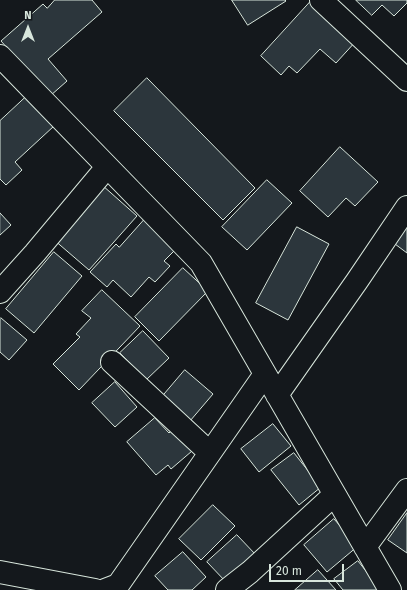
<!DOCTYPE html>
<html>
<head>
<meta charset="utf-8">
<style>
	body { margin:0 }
	#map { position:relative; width:407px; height:590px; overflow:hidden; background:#14181c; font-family:"Fira Sans",sans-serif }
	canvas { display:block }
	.north { position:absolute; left:8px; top:8px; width:40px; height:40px; -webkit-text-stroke:3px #14181c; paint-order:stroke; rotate:0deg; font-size:11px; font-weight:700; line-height:16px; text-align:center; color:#d8e6dc }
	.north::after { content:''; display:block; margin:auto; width:14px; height:18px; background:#d8e6dc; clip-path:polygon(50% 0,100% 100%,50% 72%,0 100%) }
	.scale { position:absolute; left:269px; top:564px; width:75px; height:18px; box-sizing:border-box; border:2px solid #d8e6dc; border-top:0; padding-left:5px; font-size:12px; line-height:14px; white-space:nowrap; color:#d8e6dc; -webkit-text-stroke:3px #14181c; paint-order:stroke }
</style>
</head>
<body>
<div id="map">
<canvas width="407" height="590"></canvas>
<div class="north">N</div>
<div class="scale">20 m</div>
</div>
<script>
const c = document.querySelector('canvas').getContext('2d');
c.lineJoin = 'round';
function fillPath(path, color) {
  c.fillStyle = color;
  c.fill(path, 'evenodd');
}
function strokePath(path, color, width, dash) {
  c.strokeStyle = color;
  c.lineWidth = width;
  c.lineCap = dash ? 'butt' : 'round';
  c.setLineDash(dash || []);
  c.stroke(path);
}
const building = new Path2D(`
	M 55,0 L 92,0 L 102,12 L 48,59 L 67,81 L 50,96 L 1,41 L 43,4 L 47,8 Z
	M 232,0 L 285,0 L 286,1 L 248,25 Z
	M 312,0 L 357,40 L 336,63 L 320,49 L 297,73 L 289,66 L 281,75 L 261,56 Z
	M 356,0 L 407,0 L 407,3 L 394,16 L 382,5 L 372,15 Z
	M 147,78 L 255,188 L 223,220 L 114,111 Z
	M 27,96 L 54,126 L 15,162 L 22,170 L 6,185 L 0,179 L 0,121 Z
	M 340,147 L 378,182 L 355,206 L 346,198 L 328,217 L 300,191 Z
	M 267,180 L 292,203 L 247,250 L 222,227 Z
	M 102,185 L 137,216 L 89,270 L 53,239 Z
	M 0,213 L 11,225 L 0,235 Z
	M 145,219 L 176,249 L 164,261 L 170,266 L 155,282 L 149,277 L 131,297 L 113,280 L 107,287 L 90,272 L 116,244 L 119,247 Z
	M 297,227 L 329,244 L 288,320 L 256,303 Z
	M 407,227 L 407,253 L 395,244 Z
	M 54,252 L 82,276 L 34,333 L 6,309 Z
	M 183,268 L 208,291 L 159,341 L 135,317 Z
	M 102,290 L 140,326 L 79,390 L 53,364 L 80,337 L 76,334 L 91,318 L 82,311 Z
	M 1,318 L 27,340 L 9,360 L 0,352 L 0,319 Z
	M 143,331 L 169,358 L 146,380 L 120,353 Z
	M 185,370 L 213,394 L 190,421 L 162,397 Z
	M 115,382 L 137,407 L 115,427 L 92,403 Z
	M 155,418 L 169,433 L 173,429 L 192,451 L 171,469 L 168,465 L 156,475 L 127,442 Z
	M 273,424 L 291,446 L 259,472 L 241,449 Z
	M 294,453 L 321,487 L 299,505 L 271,470 Z
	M 213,505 L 235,526 L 201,560 L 179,539 Z
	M 407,513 L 407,553 L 388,540 Z
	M 334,519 L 358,546 L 327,572 L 304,545 Z
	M 237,535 L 256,555 L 226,582 L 207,562 Z
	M 183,552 L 206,577 L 192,590 L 168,590 L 155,576 Z
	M 358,561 L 381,590 L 343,590 L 334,579 Z
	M 318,570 L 336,590 L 295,590 Z`);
const street = new Path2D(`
	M 321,0 L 407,80
	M 0,56 L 201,263 L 390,590
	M 0,292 L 35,253 L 107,167
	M 112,362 L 210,453
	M 277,395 L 357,281 L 407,207
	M 365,547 L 407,490
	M 0,572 L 95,590
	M 105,590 L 118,585 L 265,374
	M 227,590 L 250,572 L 334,495`);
fillPath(building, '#2c363c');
strokePath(building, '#d8e6dc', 1);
strokePath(street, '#d8e6dc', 24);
strokePath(street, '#14181c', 22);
</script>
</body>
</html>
